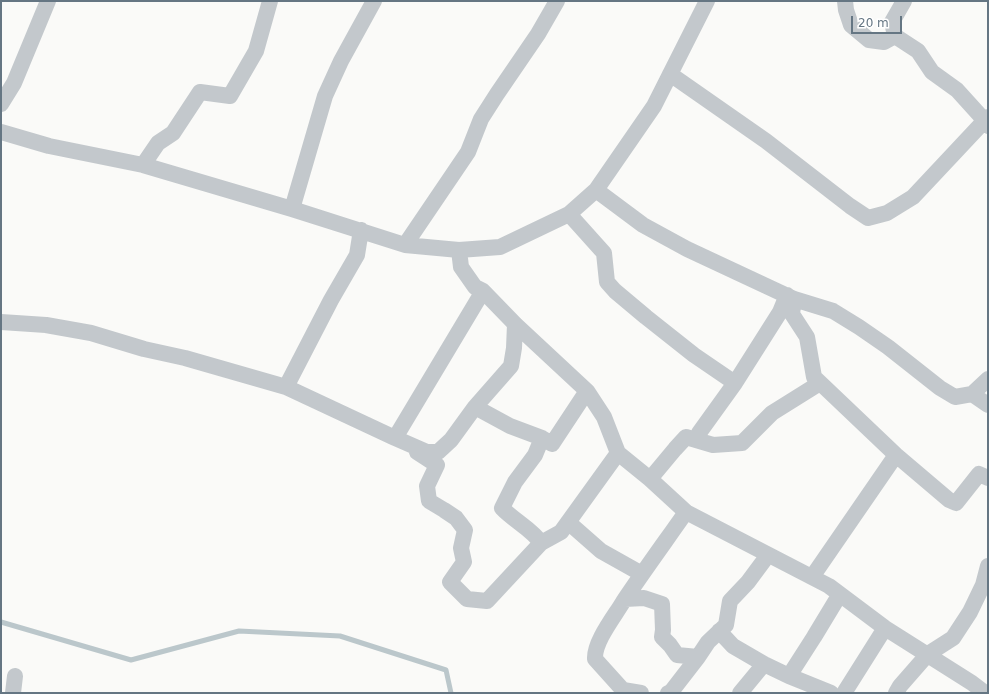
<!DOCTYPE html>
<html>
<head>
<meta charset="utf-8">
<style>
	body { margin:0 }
	#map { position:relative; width:989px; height:694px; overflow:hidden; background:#fafaf8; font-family:"DejaVu Sans",sans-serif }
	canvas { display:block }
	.frame { position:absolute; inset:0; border:2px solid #657683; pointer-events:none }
	.scale { position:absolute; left:851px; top:16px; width:51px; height:18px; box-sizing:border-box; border:2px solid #657683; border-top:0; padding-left:5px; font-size:12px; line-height:14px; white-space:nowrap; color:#657683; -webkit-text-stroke:3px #fff; paint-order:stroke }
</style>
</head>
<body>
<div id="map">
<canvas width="989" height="694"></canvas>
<div class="frame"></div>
<div class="scale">20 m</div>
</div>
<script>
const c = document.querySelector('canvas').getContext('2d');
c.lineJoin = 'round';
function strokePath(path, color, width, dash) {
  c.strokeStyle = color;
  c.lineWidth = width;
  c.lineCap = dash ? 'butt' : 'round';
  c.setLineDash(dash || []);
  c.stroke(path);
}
const stream = new Path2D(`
	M 1,622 L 131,660 L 239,631 L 340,636 L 446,670 L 451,693`);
const minor = new Path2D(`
	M 845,1 L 846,10 L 851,25 L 869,40 L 884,42 L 895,36
	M 904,1 L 892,22 L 895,36 L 918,51 L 932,72 L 957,90 L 985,121 L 988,126
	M 670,74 L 766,141 L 850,206 L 868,218 L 887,213 L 913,197 L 988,117
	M 1,104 L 14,83 L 48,1
	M 1,132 L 49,146 L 143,165 L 292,209 L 405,245 L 459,250 L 500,247 L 569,214 L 596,190 L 654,106 L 707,1
	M 143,165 L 158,143 L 173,133 L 200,92 L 230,96 L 256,51 L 270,1
	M 596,190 L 643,225 L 687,249 L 794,299 L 833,311 L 859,327 L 888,347 L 940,388 L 955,397 L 972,394 L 988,405
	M 292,209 L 325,96 L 341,61 L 374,1
	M 569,214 L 604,253 L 607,282 L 615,291 L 646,317 L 694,355 L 735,383
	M 405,245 L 468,152 L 481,119 L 497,94 L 538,34 L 557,1
	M 459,250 L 461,267 L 475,287 L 483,291 L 515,324 L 587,391 L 604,417 L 618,453 L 650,479 L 686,512 L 829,586 L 885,628 L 972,683 L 985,693
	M 794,299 L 792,314 L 807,337 L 814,377 L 896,455 L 949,500 L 956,503 L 979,474 L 988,478
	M 1,322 L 46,325 L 91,333 L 144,349 L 185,358 L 286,387 L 395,438 L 427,452 L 438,452 L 451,440 L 475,407 L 511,366 L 514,348 L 515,324
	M 286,387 L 331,300 L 357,255 L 361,230
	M 972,394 L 988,379
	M 475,407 L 510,426 L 542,438 L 552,444 L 587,391
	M 395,438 L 483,291
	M 701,441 L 699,433 L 735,383 L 780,312 L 787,295
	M 417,452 L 437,465 L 427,486 L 429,501 L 444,510 L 456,518 L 465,530 L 461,548 L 464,562 L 450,582 L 467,599 L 487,601 L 541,543 L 561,532 L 618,453
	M 650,479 L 675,449 L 686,437 L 713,445 L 742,443 L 772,413 L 820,383
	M 568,522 L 601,551 L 642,574
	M 541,543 C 533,530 513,520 502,508 L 515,482 L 535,455 L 542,438
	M 812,577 L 896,455
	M 625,599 L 644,598 L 662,604 L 663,630 L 662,637 L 670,645 L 677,655 L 698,657
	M 719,631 L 733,646 L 764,664 L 789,676 L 831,693
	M 789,676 L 814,637 L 840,594
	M 13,693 L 15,676
	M 641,693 L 623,690 L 595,659 C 594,642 614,617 623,602 C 643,572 665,542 686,512
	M 668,693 L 671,692 L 698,657 L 708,642 L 726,625 L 730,601 L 748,582 L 768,555
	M 740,693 L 764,664
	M 844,693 L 885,628
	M 896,693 L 900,686 L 928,654 L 953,638 L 970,612 L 983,585 L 988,566`);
strokePath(stream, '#bbc7cb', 5);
strokePath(minor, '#c3c8cc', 16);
</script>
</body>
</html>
